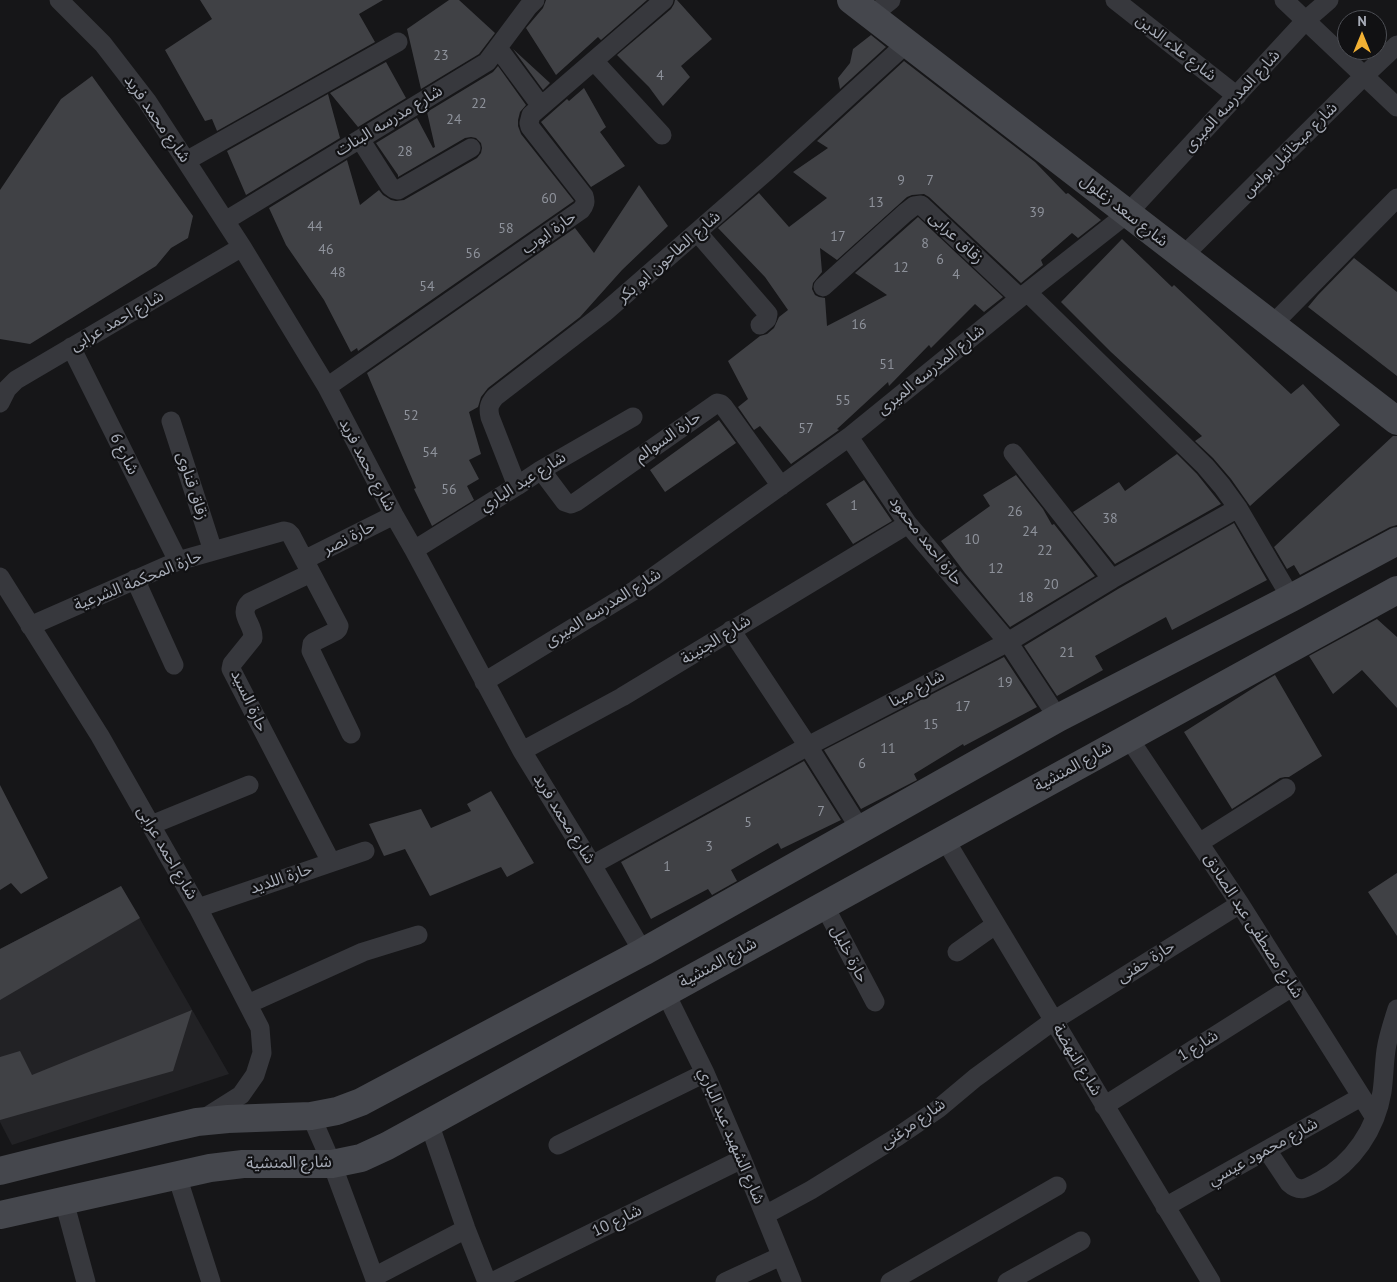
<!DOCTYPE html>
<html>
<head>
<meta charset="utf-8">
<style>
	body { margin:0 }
	#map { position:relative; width:1397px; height:1282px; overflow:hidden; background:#161618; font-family:"PT Sans",sans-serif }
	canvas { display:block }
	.north { position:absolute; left:1337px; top:10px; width:50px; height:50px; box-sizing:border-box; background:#111113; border:1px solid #4d4f55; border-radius:50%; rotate:0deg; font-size:14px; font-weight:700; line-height:20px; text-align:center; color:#a8adb8 }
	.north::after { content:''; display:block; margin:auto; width:18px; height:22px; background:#f2b134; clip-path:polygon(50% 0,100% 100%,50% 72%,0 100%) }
</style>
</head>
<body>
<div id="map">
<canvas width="1397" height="1282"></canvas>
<div class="north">N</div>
</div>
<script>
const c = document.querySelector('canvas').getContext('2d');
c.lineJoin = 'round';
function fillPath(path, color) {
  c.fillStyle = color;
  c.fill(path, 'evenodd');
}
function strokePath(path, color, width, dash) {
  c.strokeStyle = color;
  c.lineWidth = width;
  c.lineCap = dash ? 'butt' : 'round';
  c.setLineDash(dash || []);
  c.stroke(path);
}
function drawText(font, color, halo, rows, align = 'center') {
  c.font = font + ' "PT Sans","Noto Sans Arabic",sans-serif';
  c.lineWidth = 4.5;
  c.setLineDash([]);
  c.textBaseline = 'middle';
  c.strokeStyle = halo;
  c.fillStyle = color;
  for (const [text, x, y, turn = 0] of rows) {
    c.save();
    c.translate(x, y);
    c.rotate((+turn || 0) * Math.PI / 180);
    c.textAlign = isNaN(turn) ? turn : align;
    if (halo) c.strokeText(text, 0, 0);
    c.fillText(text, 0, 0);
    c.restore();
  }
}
const built = new Path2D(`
	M 121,886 L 229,1074 L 12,1145 L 0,1122 L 0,949 Z`);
const building = new Path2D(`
	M 200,0 L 383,0 L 359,14 L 375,42 L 217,131 L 212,119 L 205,121 L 165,50 L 212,19 Z
	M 449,0 L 459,0 L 495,33 L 479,54 L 421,89 L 407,29 Z
	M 546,0 L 647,0 L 601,40 L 598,37 L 556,75 L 526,28 L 543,8 Z
	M 675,0 L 677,0 L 712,39 L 681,66 L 690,77 L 663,106 L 649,87 L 617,55 L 671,9 L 674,4 Z
	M 871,35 L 886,47 L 840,89 L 838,78 L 850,63 L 853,49 Z
	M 513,49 L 550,83 L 543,90 Z
	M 904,61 L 1035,162 L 1066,194 L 1068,193 L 1101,220 L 1078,238 L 1072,233 L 1041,260 L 1043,265 L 1021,283 L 929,197 L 924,194 L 912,195 L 907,197 L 837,260 L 820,248 L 822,272 L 813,283 L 812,289 L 815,295 L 819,297 L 825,298 L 827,326 L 887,295 L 855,273 L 918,217 L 1003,297 L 984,312 L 975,304 L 931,348 L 929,345 L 889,386 L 888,382 L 837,429 L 839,430 L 791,464 L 760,426 L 754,430 L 738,407 L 748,399 L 728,361 L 760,336 L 767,334 L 774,328 L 779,317 L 788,310 L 765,277 L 718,228 L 759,193 L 789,227 L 827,198 L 793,172 L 828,148 L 817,141 Z
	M 386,62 L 406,98 L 358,127 L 330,93 Z
	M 498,66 L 526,105 L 520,112 L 518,120 L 518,126 L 521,134 L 574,201 L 358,351 L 357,348 L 351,352 L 324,300 L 286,245 L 269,208 L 347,160 L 360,205 L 379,190 L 383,195 L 391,200 L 396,201 L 404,200 L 477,158 L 481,153 L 482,148 L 481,143 L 476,138 L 471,137 L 465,138 L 398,177 L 398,175 L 376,143 L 417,118 L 433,148 L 435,147 L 427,112 L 493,72 Z
	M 92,76 L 193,216 L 188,238 L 171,248 L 156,266 L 30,344 L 0,339 L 0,190 L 61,99 Z
	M 584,88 L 606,127 L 600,132 L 625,166 L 591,187 L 541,122 L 567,99 L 569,101 Z
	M 328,94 L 340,138 L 246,195 L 227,151 Z
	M 639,185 L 668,226 L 622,270 L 580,317 L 488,388 L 481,397 L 478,407 L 469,412 L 481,454 L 469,460 L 479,479 L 467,486 L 474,500 L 432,526 L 414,489 L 416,488 L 367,373 L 575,228 L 594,253 Z
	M 1122,239 L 1172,287 L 1174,285 L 1291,394 L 1303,384 L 1340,425 L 1250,506 L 1231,479 L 1213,458 L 1195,441 L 1202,436 L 1111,352 L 1061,302 Z
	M 1354,258 L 1397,292 L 1397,376 L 1308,307 L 1318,295 Z
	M 719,420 L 736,443 L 665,492 L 650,470 Z
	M 1393,436 L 1397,436 L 1397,525 L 1390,527 L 1300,575 L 1294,565 L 1287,569 L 1274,547 Z
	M 1177,454 L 1197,474 L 1221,504 L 1115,564 L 1073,512 L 1119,482 L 1125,491 Z
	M 1016,475 L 1043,509 L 1052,525 L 1054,524 L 1095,576 L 1010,627 L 965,573 L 941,541 L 990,506 L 983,495 Z
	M 864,480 L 892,521 L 853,544 L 826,504 Z
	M 1234,523 L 1267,580 L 1172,630 L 1166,617 L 1095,656 L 1103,670 L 1057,696 L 1024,646 L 1118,589 Z
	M 1377,619 L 1397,637 L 1397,708 L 1362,670 L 1333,694 L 1309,656 Z
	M 1004,657 L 1037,707 L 964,746 L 963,744 L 914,774 L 917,780 L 861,809 L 824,750 Z
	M 1275,675 L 1322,756 L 1289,777 L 1285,777 L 1280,778 L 1232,809 L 1184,732 L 1258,685 Z
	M 804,761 L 841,820 L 781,849 L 778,843 L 731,870 L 737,881 L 712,895 L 708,889 L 651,919 L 621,862 Z
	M 0,785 L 48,878 L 21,894 L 11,883 L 0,890 Z
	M 491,791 L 534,863 L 507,877 L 501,867 L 430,896 L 405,849 L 384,856 L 369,824 L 421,809 L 431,828 L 471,811 L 467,804 Z
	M 1397,873 L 1397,936 L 1368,892 Z
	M 121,886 L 140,918 L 0,1000 L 0,949 Z
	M 192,1010 L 173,1071 L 0,1120 L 0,1057 L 20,1051 L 32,1075 Z`);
const street = new Path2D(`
	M 59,0 L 103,44 L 147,101 L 242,247 L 327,387 L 394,515 L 414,550 L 522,751 L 592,865 L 643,952
	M 1115,0 L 1237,96
	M 1284,0 L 1397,107
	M 871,16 L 891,0
	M 498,48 L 541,106
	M 594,61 L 662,135
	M 360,139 L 390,186 L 394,189 L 398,190 L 471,148
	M 186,161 L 398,42
	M 225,221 L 487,62 L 528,7 L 535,0
	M 697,232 L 768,314 L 767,319 L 760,325
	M 1183,256 L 1364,76 L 1397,45
	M 823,287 L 905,213 L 914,206 L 921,205 L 1020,298
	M 1028,293 L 1205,466 L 1222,486 L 1238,508 L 1291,598
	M 1272,325 L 1397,198
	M 71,347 L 178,561
	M 327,387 L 581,210 C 585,205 586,202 584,196 L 530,127 L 529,123 L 531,115 L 664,0
	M 0,403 L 7,389 L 16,380 L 242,247
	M 171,421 L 213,551
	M 849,437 L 908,524 L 1008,642 L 1058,718
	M 1013,453 L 1112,579
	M 541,470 L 565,502 L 571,504 L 576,502 L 717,403 L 721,404 L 724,407 L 781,486
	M 517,486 L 490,417 C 488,408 489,404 495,397 L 604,313 L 768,170 L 907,43
	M 414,550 L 517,486 L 541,470 L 633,417
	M 304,560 L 394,515
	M 311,573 L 250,602 C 237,614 254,624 253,638 L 232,664 L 231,669 L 331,862
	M 0,577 L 100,736 L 198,908 L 260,1028 L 262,1053 L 255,1075 L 241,1095 L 203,1119
	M 135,579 L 174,665
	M 30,626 L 178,561 L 284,531 L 288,532 L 291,535 L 339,626 L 338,629 L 336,631 L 314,642 L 312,644 L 311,651 L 351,734
	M 731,630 L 808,746 L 860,829
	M 484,682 L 635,590 L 849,437 L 1020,298 L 1128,213 L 1306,20 L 1329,0
	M 1128,737 L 1240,904 L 1375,1118
	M 522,751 L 622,697 L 908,524
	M 151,825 L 249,785
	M 944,838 L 1211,1282
	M 1199,843 L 1286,788
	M 592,865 L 808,746 L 1008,642 L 1112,579 L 1238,508
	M 824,905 L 875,1002
	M 198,908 L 365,851
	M 957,952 L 995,925
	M 665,992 L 705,1073 L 742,1159 L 792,1282
	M 248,1004 L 363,952 L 418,935
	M 1104,1106 L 1292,987
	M 311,1116 L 332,1164 L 376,1282
	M 429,1123 L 466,1229 L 487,1282
	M 558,1145 L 705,1073
	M 1267,1150 L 1289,1183 C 1301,1194 1308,1187 1320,1181 C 1353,1163 1376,1129 1382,1092 C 1384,1078 1384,1064 1386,1050 C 1388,1036 1393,1022 1397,1009
	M 177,1176 L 211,1282
	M 64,1201 L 86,1282
	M 1165,1207 L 1361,1097
	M 765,1215 L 811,1190 L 897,1137 L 938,1109 L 975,1078 L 1053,1021 L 1240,904
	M 374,1277 L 466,1229
	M 492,1282 L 742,1159
	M 725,1282 L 781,1256
	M 890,1282 L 1057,1186
	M 1007,1282 L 1081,1241`);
const secondary = new Path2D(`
	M 851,0 L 1397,421
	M 0,1171 L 167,1129 L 197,1122 L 228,1119 L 311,1116 L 337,1111 L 361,1102 L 643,952 L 1058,718 L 1291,598 L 1397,541
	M 0,1215 L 210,1168 L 243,1164 L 332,1164 L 361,1158 L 387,1146 L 429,1123 L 1397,590`);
const numberNames = [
	["23",441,56],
	["4",660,76],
	["22",479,104],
	["24",454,120],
	["28",405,152],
	["9",901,181],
	["7",930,181],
	["60",549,199],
	["13",876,203],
	["39",1037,213],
	["44",315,227],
	["58",506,229],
	["17",838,237],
	["8",925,244],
	["46",326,250],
	["56",473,254],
	["6",940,260],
	["12",901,268],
	["48",338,273],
	["4",956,275],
	["54",427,287],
	["16",859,325],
	["51",887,365],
	["55",843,401],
	["52",411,416],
	["57",806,429],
	["54",430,453],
	["56",449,490],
	["1",854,506],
	["26",1015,512],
	["38",1110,519],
	["24",1030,532],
	["10",972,540],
	["22",1045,551],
	["12",996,569],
	["20",1051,585],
	["18",1026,598],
	["21",1067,653],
	["19",1005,683],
	["17",963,707],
	["15",931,725],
	["11",888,749],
	["6",862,764],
	["7",821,812],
	["5",748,823],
	["3",709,847],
	["1",667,867]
];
const streetNames = [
	["شارع علاء الدين",1176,48,38],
	["شارع المدرسه الميرى",1232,101,-47],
	["شارع محمد فريد",157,119,55],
	["شارع مدرسه البنات",389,121,-31],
	["شارع ميخائيل بولس",1290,150,-45],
	["شارع سعد زغلول",1124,211,38],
	["حارة ايوب",549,233,-35],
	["زقاق عرابى",956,238,43],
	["شارع الطاحون ابو بكر",669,257,-41],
	["شارع احمد عرابى",117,321,-30],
	["شارع المدرسه الميرى",931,370,-39],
	["حارة السوالم",668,437,-35],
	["شارع 6",124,454,63],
	["شارع محمد فريد",367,465,62],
	["شارع عبد الباري",523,482,-32],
	["زقاق قناوى",192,486,72],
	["حارة نصر",349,538,-27],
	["حارة احمد محمود",926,541,52],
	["حارة المحكمة الشرعية",138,581,-22],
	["شارع المدرسه الميرى",603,608,-32],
	["شارع الجنينة",716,640,-32],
	["شارع مينا",917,689,-28],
	["حارة السيد",249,701,65],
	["شارع المنشية",1073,767,-29],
	["شارع محمد فريد",564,819,58],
	["شارع احمد عرابى",167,853,60],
	["حارة اللديد",281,879,-19],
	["شارع مصطفى عبد الصادق",1253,926,57],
	["حارة خليل",849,954,62],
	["حارة حفنى",1146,962,-32],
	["شارع المنشية",718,963,-29],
	["شارع 1",1198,1046,-32],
	["شارع النهضة",1077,1060,59],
	["شارع مرغنى",913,1124,-35],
	["شارع الشهيد عبد الباري",731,1136,67],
	["شارع محمود عيسي",1263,1152,-29],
	["شارع المنشية",289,1163,-1],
	["شارع 10",617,1221,-26]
];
fillPath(built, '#222225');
fillPath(building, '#404145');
strokePath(street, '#37383d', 19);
strokePath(secondary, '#45474d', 28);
drawText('14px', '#8e929b', null, numberNames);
drawText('16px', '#a8adb8', '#111113', streetNames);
</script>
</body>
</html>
